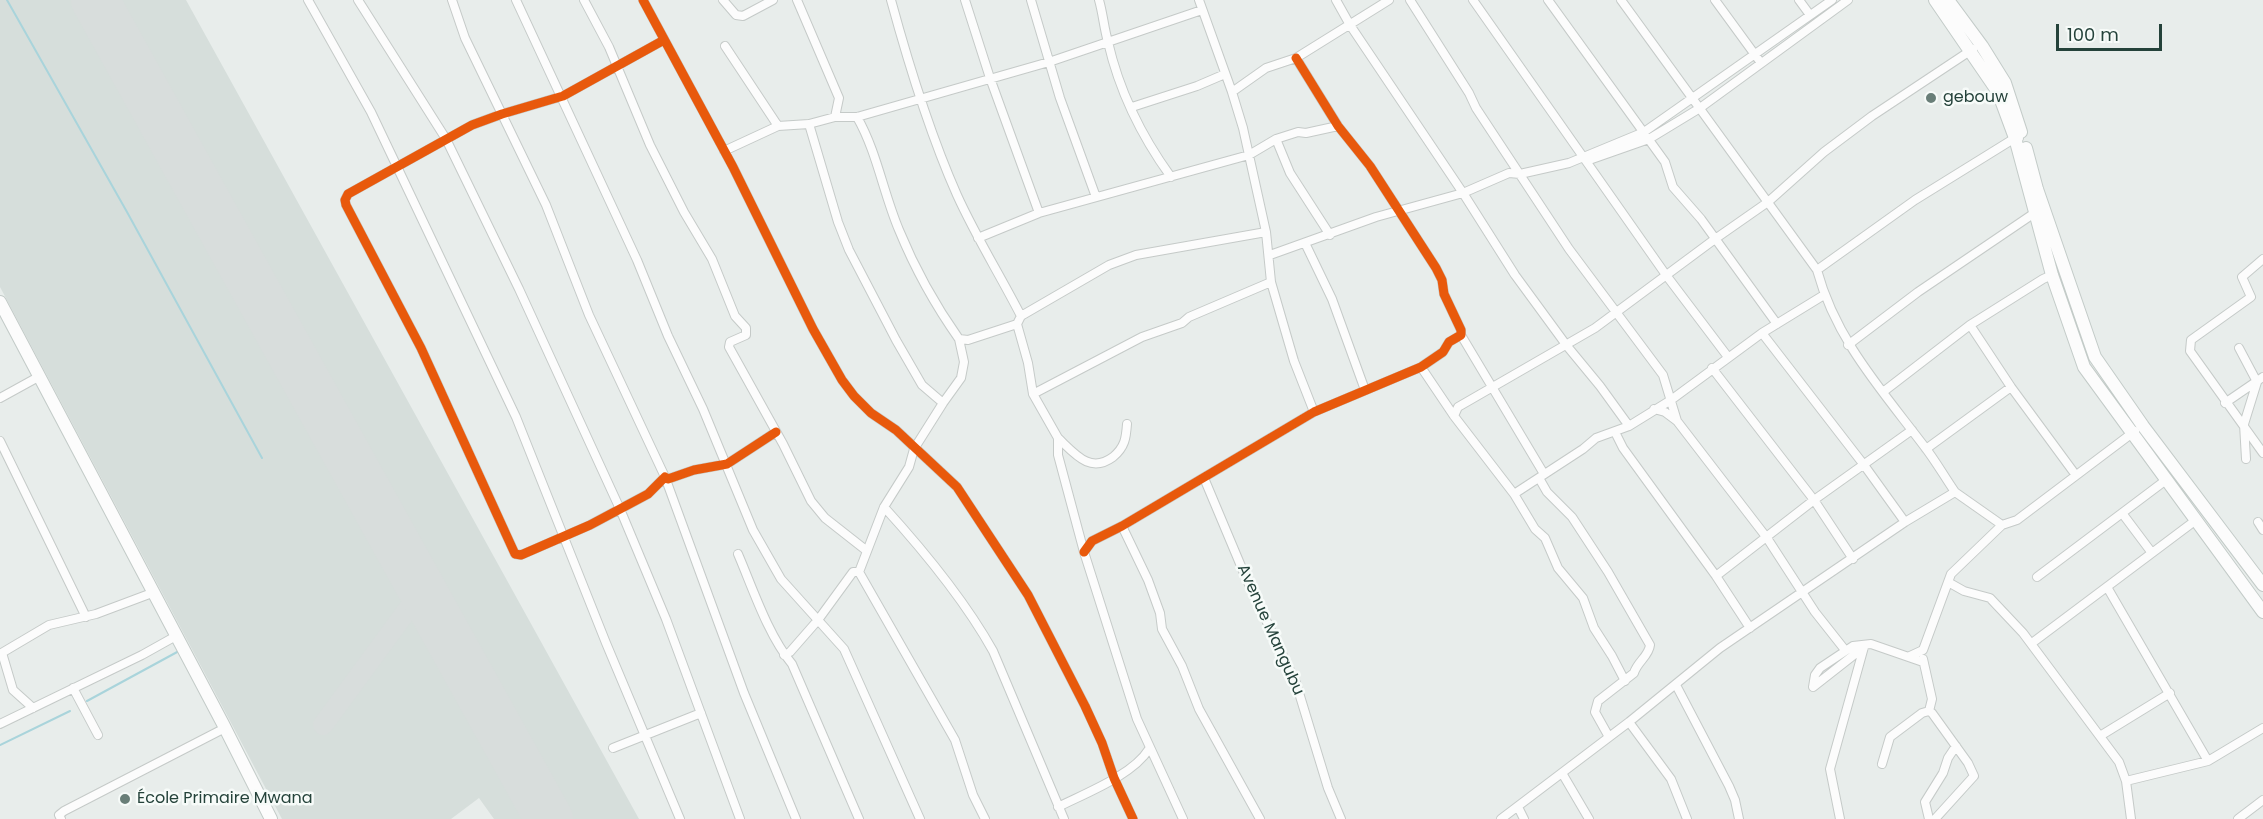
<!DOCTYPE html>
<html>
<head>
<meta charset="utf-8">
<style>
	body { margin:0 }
	#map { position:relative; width:2263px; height:819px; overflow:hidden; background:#e8edeb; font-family:Poppins,sans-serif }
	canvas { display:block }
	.scale { position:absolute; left:2056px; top:24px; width:106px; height:27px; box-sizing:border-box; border:3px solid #24423a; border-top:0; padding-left:8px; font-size:18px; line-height:21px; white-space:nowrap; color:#24423a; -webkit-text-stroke:4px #f7fbf9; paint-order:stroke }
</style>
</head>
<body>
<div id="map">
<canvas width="2263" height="819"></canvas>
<div class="scale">100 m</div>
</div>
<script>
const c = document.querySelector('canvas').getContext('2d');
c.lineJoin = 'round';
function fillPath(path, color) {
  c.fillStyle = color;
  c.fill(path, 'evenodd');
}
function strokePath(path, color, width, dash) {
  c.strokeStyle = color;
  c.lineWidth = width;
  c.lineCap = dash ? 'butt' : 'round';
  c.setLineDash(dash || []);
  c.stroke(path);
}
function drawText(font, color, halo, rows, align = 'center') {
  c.font = font + ' Poppins,sans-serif';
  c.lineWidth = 5;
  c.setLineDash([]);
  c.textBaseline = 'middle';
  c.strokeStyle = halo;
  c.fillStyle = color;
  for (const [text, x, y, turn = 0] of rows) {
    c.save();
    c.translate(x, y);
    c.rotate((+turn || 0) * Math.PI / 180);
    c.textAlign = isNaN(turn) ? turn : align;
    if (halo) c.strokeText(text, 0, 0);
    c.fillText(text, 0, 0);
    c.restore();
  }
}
const built = new Path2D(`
	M 0,0 L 186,0 L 639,819 L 494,819 L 479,798 L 451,819 L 282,819 L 0,287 Z`);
const stream = new Path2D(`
	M 7,0 L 127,212 L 262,458
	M 87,701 L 179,651
	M 0,745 L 70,711`);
const taxiway = new Path2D(`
	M 323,725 L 422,590`);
const runway = new Path2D(`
	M 95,0 L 549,819`);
const street = new Path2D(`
	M 308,0 L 371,112 L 516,417 L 606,643 L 680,819
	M 358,0 L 446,139 L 519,289 L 620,509 L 666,619 L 740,819
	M 452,0 L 465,38 L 546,205 L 589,315 L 665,477 L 744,693 L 796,819
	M 516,0 L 637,260 L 668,336 L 703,409 L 753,530 L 781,579 L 844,649 L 920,819
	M 584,0 L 609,47 L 650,145 L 684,212 L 712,259 L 735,316 L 746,328 L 746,335 L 730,342 L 729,347 L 783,444 L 811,501 L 825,518 L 867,551
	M 643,0 L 733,167 L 813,329 L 842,380 L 854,396 L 871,413 L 896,430 L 957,487 L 1028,595 L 1085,706 L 1102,743 L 1114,778 L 1133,819
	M 723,0 L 736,15 L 743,16 L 773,0
	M 797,0 L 839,98 L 835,117
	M 891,0 C 909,66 929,132 957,195 C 976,237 1000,275 1021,316
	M 965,0 L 990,78 L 1039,213
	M 1031,0 L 1060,98 L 1096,197
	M 1099,0 C 1103,14 1104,28 1108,42 C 1119,90 1142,137 1171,177
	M 1199,0 L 1232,92 L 1243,128 L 1266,232 L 1271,282 L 1294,361 L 1314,412
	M 1336,0 L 1350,25 L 1463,193 L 1515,275 L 1567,346 L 1600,386 L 1629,426
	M 1410,0 L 1469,93 L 1476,108 L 1569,249 L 1663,375 L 1677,421
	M 1473,0 L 1666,275 L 1728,357
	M 1548,0 L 1665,162 L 1673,187 L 1701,219 L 1777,324
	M 1621,0 L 1817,270 C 1836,340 1881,389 1924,446 C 1935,460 1944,476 1955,492
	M 1715,0 L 1761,63
	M 1799,0 L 1810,15
	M 664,40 L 563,96 L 502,114 L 472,125 L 348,194 L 345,200 L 346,205 L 421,348 L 515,554 L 521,555 L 590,525 L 620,509 L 648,494 L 665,477 L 668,479 L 694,470 L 727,464 L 776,432
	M 725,46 L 778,126
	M 1232,92 L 1266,68 L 1296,58 L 1389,0
	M 1132,107 L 1197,86 L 1225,74
	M 857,117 C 877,152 883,192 899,230 C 915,269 935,305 959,339
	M 809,124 L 838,222 L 849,250 L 896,340 L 922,385 L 943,403
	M 1276,139 L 1290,173 L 1330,235
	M 724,151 L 778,126 L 809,124 L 835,117 L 857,117 L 1049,62 L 1202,10
	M 1592,159 L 1649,139 L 1700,108 L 1848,0
	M 978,238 L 1039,213 L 1249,155 L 1276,139 L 1298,132 L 1306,133 L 1338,126
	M 1305,243 L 1332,299 L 1365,390
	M 1270,255 L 1376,217 L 1463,193 L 1509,173 L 1520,174 L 1569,163 L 1644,132 L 1832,0
	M 2263,259 L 2242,277 L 2251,297 L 2191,340 L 2190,351 L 2263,453
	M 1817,270 L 1915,200 L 2015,138 L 2019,138
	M 1017,324 L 1028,363 L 1033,394 L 1058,438 L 1058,455 L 1084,552 L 1137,719 L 1183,819
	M 1970,325 L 2011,387 L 2075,474
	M 1762,333 L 1864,465 L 1905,522
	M 1461,335 L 1544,474
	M 1848,345 L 1918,292 L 2036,212
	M 2239,348 L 2257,382 L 2244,424 L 2246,459
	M 1421,367 L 1454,416 L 1514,494 L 1535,529 L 1545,538 L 1558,568 L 1583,598 L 1594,628 L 1612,656 L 1625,681
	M 1712,368 L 1814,500 L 1853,559
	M 1883,392 L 1970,325 L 2043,279 L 2052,275
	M 1033,394 L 1142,337 L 1182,323 L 1189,317 L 1271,282
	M 0,398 L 40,376
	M 2225,403 L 2263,377
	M 1654,409 L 1665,412 L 1677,421 L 1767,538 L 1815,612 L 1845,650
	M 1454,416 L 1458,407 L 1595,328 L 1715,239 L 1768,202 L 1824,152 L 1872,116 L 1973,49
	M 1615,432 L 1623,448 L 1716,576 L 1750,628
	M 1058,438 C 1075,454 1090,474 1113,457 C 1125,447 1126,438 1127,424
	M 0,441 L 86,617
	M 1926,449 L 2011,387
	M 1204,478 L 1246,578 L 1296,683 L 1328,788 L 1341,819
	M 1539,478 L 1547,492 L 1572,517 L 1608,572 L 1650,645 C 1649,656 1637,662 1634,673 L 1598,701 L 1595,712 L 1609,737
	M 1514,494 L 1583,449 L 1596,438 L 1629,426 L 1671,400 L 1762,333 L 1824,295
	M 884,507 C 924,551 964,599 993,651 L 1064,819
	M 2122,513 L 2152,553
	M 2258,522 L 2263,530
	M 1122,526 L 1148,580 L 1160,613 L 1162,629 L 1182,666 L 1199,709 L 1260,819
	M 1084,552 L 1092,541 L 1122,526 L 1314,412 L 1421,367 L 1443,352 L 1449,342 L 1461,335 L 1461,330 L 1444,294 L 1442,280 L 1436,268 L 1370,166 L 1338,126 L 1296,58
	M 738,554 C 753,589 768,635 792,664 L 859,819
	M 859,572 L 955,740 L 973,795 L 985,819
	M 1716,576 L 1814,500 L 1912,430
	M 2037,577 L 2166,480
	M 1948,582 L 1964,591 L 1990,598 L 2023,633 L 2119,762 L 2126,781 L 2131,819
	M 2107,587 L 2208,761
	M 2032,643 L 2196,520
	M 1864,647 L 1813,687 L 1815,675 L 1820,668 L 1853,646 L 1871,644 L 1923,662
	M 2,653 L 13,690 L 33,708
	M 0,654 L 49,625 L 96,614 L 152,593
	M 784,655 L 790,652 L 818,620 L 853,572 L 859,572 L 884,507 L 909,467 L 914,449 L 943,403 L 961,378 L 964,362 L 959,339 L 968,340 L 1017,324 L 1021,316 L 1109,265 L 1136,255 L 1266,232
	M 1910,656 L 1923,650 L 1951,574 L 2002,525 L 2017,520 L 2135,431
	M 1923,659 L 1932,699 L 1929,711
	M 1676,685 L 1729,786 L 1735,800 L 1739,819
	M 73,688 L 98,735
	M 1629,722 L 1671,779 L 1687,819
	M 0,724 L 142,655 L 176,636
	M 2100,736 L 2170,693
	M 613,748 L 701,713
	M 1882,764 L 1890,737 L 1922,713 L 1929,711 L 1932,713 L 1968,763 L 1974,776 L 1935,819
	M 1562,773 L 1589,819
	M 2126,781 L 2208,761 L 2263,728
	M 1058,807 C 1086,793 1133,775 1149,749
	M 1518,807 L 1524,819
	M 61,819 L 59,815 L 64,811 L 225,728
	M 1501,819 L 1629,722 L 1720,648 L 1905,522 L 1955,492 L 2002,525
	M 1840,819 L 1830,769 L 1864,647
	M 1929,819 L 1925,802 L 1943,773 L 1948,758 L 1956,746
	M 2238,819 L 2263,800`);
const secondary = new Path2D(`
	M 1935,0 L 1998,92 L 2015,138 L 2052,275 L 2084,367 L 2263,612
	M 1948,0 L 1982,46 L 2005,83 L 2021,132
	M 2026,148 L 2037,189 L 2095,357 L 2143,426 L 2263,585
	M 0,302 L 223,724 L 271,819`);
const cycleway = new Path2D(`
	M 643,0 L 733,167 L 813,329 L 842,380 L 854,396 L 871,413 L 896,430 L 957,487 L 1028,595 L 1085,706 L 1102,743 L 1114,778 L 1133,819
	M 664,40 L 563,96 L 502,114 L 472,125 L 348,194 L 345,200 L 346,205 L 421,348 L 515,554 L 521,555 L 590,525 L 620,509 L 648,494 L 665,477 L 668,479 L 694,470 L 727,464 L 776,432
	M 1084,552 L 1092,541 L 1122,526 L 1314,412 L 1421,367 L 1443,352 L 1449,342 L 1461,335 L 1461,330 L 1444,294 L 1442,280 L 1436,268 L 1370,166 L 1338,126 L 1296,58`);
const markers = [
	[1931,98,6,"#697e78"],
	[125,799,6,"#697e78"]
];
const poiNames = [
	["gebouw",1943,98],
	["École Primaire Mwana",137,799]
];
const streetNames = [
	["Avenue Mangubu",1270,630,66]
];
fillPath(built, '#d6dedb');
strokePath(stream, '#a9d4db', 2);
strokePath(taxiway, '#d8dddc', 20);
strokePath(runway, '#d8dddc', 48);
strokePath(street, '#c5cac8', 10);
strokePath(secondary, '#c3cbc8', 14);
strokePath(street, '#fcfcfc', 8);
strokePath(secondary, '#fcfcfc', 12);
strokePath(cycleway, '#e8590c', 9);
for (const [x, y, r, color] of markers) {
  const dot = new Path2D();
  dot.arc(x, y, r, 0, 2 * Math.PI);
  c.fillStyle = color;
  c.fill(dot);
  strokePath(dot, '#f7fbf9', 2);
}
drawText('16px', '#24423a', '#f7fbf9', poiNames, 'left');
drawText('16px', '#24423a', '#f7fbf9', streetNames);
</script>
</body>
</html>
